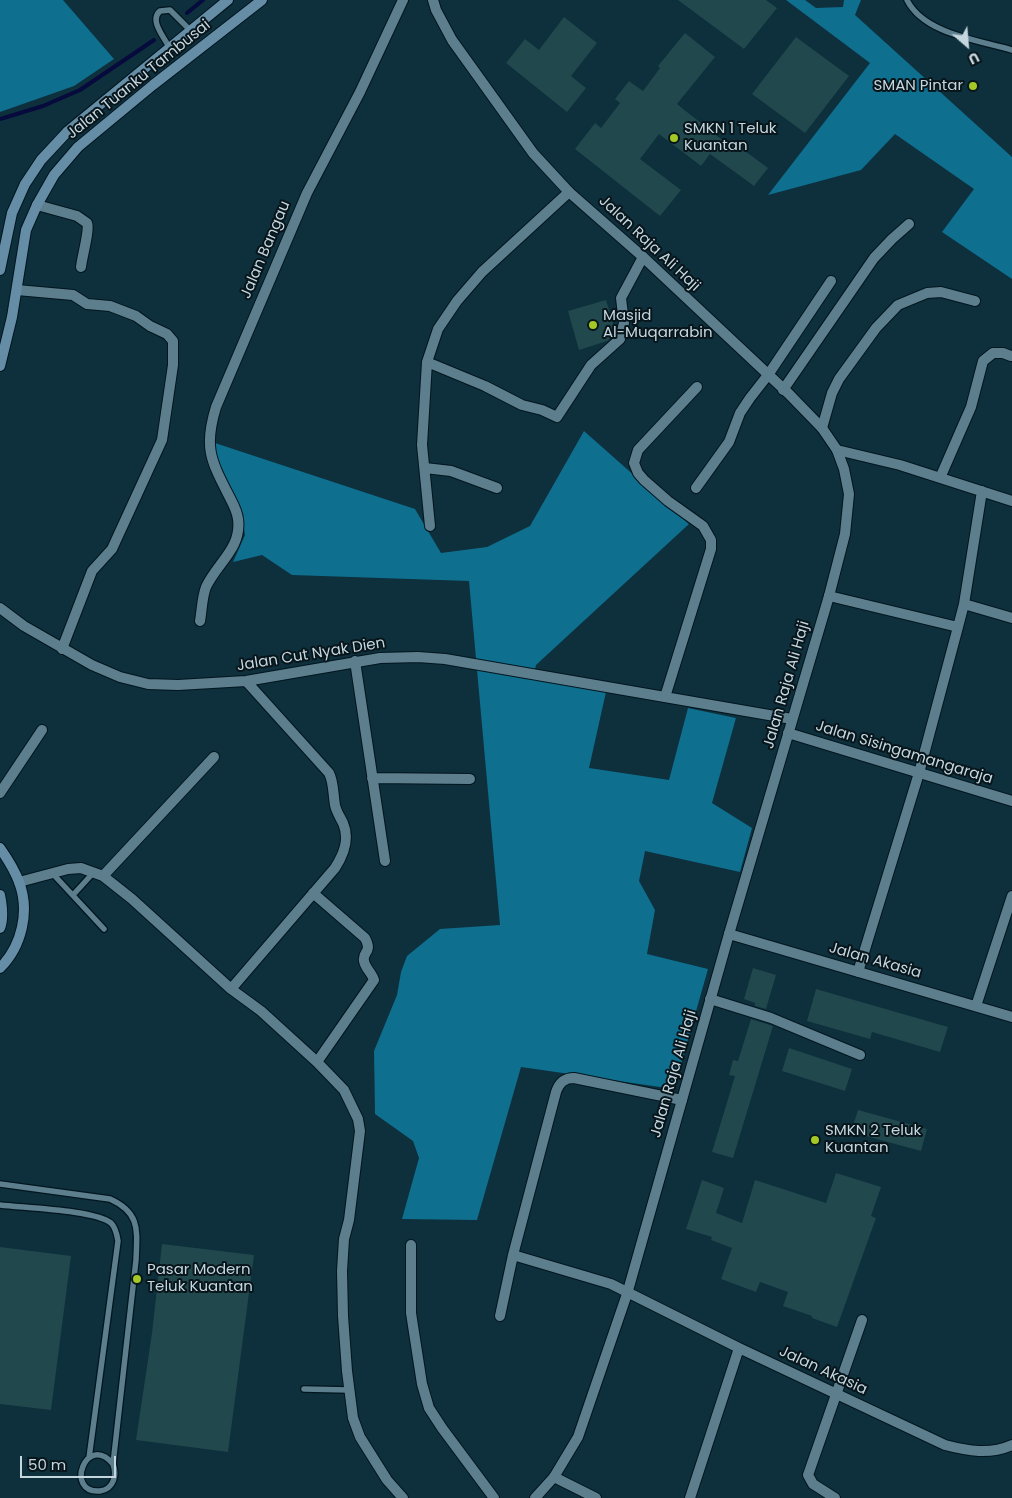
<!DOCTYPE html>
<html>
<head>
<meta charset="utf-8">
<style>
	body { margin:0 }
	#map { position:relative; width:1012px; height:1498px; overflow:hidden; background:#0e2f3c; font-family:Poppins,sans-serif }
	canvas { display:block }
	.north { position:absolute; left:942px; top:20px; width:50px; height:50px; -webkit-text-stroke:4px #08151b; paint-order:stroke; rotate:153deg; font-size:14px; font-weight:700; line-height:20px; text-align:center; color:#c4d6de }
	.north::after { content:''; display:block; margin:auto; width:18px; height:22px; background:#c4d6de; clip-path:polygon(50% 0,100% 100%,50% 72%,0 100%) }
	.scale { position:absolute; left:20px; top:1456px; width:96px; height:22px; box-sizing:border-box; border:2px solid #c4d6de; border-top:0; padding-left:6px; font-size:15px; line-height:18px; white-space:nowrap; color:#c4d6de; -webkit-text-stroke:4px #08151b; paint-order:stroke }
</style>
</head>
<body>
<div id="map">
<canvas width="1012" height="1498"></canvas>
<div class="north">U</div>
<div class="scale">50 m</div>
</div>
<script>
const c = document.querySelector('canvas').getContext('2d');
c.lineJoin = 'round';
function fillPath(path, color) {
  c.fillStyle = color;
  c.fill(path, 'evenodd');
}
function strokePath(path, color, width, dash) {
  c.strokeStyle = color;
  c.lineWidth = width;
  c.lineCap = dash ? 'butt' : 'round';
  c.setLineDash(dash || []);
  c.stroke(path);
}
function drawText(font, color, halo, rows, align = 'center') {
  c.font = font + ' Poppins,sans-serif';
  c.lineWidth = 4;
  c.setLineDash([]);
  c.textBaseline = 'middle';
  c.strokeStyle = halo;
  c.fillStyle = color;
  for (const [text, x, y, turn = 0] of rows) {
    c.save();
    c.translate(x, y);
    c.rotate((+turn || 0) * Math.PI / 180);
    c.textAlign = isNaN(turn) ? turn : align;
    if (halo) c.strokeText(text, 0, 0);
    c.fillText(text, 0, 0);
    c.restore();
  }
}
const forest = new Path2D(`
	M 0,0 L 63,0 L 114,59 L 74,86 L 0,112 Z
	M 786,0 L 805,0 L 816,8 L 843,7 L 844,0 L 861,0 L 855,15 L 1012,157 L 1012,279 L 942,232 L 974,189 L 895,134 L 861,170 L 768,195 L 870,63 Z
	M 584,431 L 689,524 L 536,665 L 533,678 L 606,692 L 589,768 L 669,780 L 688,708 L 736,718 L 712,803 L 752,828 L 740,872 L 645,851 L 639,881 L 655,910 L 647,954 L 708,969 L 674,1089 L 521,1067 L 477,1220 L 402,1219 L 419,1158 L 413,1141 L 375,1114 L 374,1051 L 397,995 L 401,972 L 407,956 L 440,929 L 500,925 L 469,581 L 292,575 L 262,555 L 233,562 L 245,535 L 242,517 L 215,461 L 212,442 L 415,509 L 441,553 L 487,547 L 530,526 Z`);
const stream = new Path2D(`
	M 187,13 L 203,0
	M 0,119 L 43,106 L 80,90 L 154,40`);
const building = new Path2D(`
	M 678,0 L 766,0 L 777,8 L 744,49 Z
	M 564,17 L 597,43 L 571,76 L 586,88 L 567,112 L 506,63 L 525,39 L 539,50 Z
	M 685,33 L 715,57 L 677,104 L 731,147 L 734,143 L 768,168 L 754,186 L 710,154 L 701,166 L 659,134 L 640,159 L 681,190 L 660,216 L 575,149 L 595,123 L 601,128 L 620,103 L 615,99 L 629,81 L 643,91 L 660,68 L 658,66 Z
	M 796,37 L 849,76 L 805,133 L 752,94 Z
	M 606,300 L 615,330 L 614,335 L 607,341 L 579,350 L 568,311 Z
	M 753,968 L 776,975 L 766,1009 L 755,1006 L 755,1003 L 744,999 Z
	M 816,989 L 948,1027 L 940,1052 L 872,1032 L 870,1039 L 807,1021 Z
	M 751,1019 L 773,1026 L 733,1158 L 712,1152 L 735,1076 L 729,1075 L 733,1060 L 738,1061 Z
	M 789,1048 L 852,1069 L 845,1091 L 782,1071 Z
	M 858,1110 L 927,1129 L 921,1151 L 851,1132 Z
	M 836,1173 L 881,1187 L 871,1216 L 876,1218 L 837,1327 L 812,1318 L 812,1316 L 783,1306 L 788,1292 L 760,1282 L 756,1292 L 721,1279 L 732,1248 L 711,1240 L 712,1237 L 686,1229 L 702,1180 L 724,1188 L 716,1213 L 742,1223 L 755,1180 L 826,1203 Z
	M 162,1244 L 254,1255 L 228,1452 L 136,1440 L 152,1333 Z
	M 0,1247 L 71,1256 L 51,1410 L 0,1404 Z`);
const service = new Path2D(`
	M 907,0 C 924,34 978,40 1012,50
	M 169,47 C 164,37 149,20 160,11 L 170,10 L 190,30
	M 53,874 L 104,929
	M 73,895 L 94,872
	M 0,1184 L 110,1199 C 141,1213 137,1231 136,1260 L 113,1464 C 117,1475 114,1489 100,1491 C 64,1494 86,1432 113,1464
	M 0,1205 C 24,1208 95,1210 111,1223 C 116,1228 117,1235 118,1241 L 89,1458
	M 304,1389 L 349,1390`);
const minor = new Path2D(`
	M 37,205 L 77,216 L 87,223 C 90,229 82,257 81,267
	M 17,290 L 73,295 L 87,304 L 110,306 L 136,316 L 150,326 L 167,334 L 173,341 L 173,365 L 162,440 L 112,549 L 92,571 L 62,649
	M 427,362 L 485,386 L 522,405 L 542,410 L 557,417 L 591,365 L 620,339 L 624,323 L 621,298 L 643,257
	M 783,390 L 874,258 L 892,239 L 909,224
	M 822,428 L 832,393 L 839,379 L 876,328 L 898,305 L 927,293 L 941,292 L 975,301
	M 837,450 L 900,465 L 1012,501
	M 425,468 L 451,471 L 497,488
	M 940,478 L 971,407 L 983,361 L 993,353 L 1003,353 L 1011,356
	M 696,488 L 729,442 L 740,413 L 750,398 L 768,375 L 831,281
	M 430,526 L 422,445 L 427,362 L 438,329 L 457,301 L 482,272 L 569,192
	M 829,596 L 958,627
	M 964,604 L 1012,618
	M 0,608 L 24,626 L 92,665 L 120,677 L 148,684 L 178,685 L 246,681 L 380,658 L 418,657 L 445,659 L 792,719
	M 200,621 C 202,610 202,597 206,587 C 217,563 242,548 238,519 C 237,510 232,502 228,494 C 210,459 204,446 216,407 L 307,193 L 360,92 L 403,0
	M 355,661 L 385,861
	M 665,697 L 711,549 L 711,540 L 703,526 L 668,501 L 644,480 L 638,473 L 634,463 L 638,450 L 697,387
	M 372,778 L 470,779
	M 0,793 L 42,730
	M 103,876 L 214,757
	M 19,882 L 68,869 L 81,868 L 103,876 L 132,899 L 231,989 L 261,1011 L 317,1062 L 344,1090 L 358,1119 L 360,1131 L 349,1220 L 344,1239 L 342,1271 L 343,1316 L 347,1371 L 353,1418 L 360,1437 L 387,1480 L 403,1498
	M 313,893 L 365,938 C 373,953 362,951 364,961 C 365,968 372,973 374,980 L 317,1062
	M 729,934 L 1012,1017
	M 858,972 L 919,773 L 958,627 L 964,604 L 982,491
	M 231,989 L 335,868 C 344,854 350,839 343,823 C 340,817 336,811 335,805 C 333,794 334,783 329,773 L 246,681
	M 710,999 L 771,1018 L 860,1055
	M 976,1006 L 1012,896
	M 682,1100 L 574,1078 C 564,1078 559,1083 556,1092 L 513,1255 L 611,1284 L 739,1348 L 945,1445 C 968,1451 990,1455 1012,1445
	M 411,1245 L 411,1313 L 422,1384 L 429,1408 L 442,1428 L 494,1498
	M 500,1316 L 513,1255
	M 554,1477 L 596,1498
	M 690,1498 L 739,1348
	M 835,1498 L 813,1484 L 808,1475 L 862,1320`);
const tertiary = new Path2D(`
	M 433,0 L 436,10 L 452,40 L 533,153 L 569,192 L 643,257 L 789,394 L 822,428 L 837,450 L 844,469 L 849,494 L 845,534 L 829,596 L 729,934 L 627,1294 L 578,1437 L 554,1477 L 535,1498
	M 788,733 L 1012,801`);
const secondary = new Path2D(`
	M 0,270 L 12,213 L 25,184 L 41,160 L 68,131 L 228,0
	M 0,366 L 12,317 L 26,230 L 37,205 L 54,175 L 78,147 L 153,85 L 262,0
	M 0,848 C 7,858 15,871 19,882 C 30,911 22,946 0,968
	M 0,895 C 2,905 4,918 0,928`);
const markers = [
	[973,86,5,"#a4c825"],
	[674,138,5,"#a4c825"],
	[593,325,5,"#a4c825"],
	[815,1140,5,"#a4c825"],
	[137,1279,5,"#a4c825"]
];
const streetNames = [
	["Jalan Tuanku Tambusai",139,80,-39],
	["Jalan Raja Ali Haji",649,244,43],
	["Jalan Bangau",266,250,-67],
	["Jalan Cut Nyak Dien",311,655,-9],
	["Jalan Raja Ali Haji",787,685,-74],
	["Jalan Sisingamangaraja",904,753,17],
	["Jalan Akasia",875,961,16],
	["Jalan Raja Ali Haji",674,1074,-74],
	["Jalan Akasia",823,1371,25]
];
const poiNames = [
	["SMAN Pintar",963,86,"right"],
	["SMKN 1 Teluk",684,129],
	["Kuantan",684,146],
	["Masjid",603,316],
	["Al-Muqarrabin",603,333],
	["SMKN 2 Teluk",825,1131],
	["Kuantan",825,1148],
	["Pasar Modern",147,1270],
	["Teluk Kuantan",147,1287]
];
fillPath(forest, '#0e6f8f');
strokePath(stream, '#060a3d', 4);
fillPath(building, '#21484d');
strokePath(service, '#01161f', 8);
strokePath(minor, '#01161f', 12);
strokePath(tertiary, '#01161f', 12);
strokePath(secondary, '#01161f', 12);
strokePath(service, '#5d7e8d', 5.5);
strokePath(minor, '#5d7e8d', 10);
strokePath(tertiary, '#5d7e8d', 10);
strokePath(secondary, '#668da6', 10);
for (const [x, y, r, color] of markers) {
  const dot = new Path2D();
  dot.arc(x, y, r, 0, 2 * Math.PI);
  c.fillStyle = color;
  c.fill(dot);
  strokePath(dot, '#08151b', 2);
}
drawText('15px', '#c4d6de', '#08151b', streetNames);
drawText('15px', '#c4d6de', '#08151b', poiNames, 'left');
</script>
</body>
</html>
